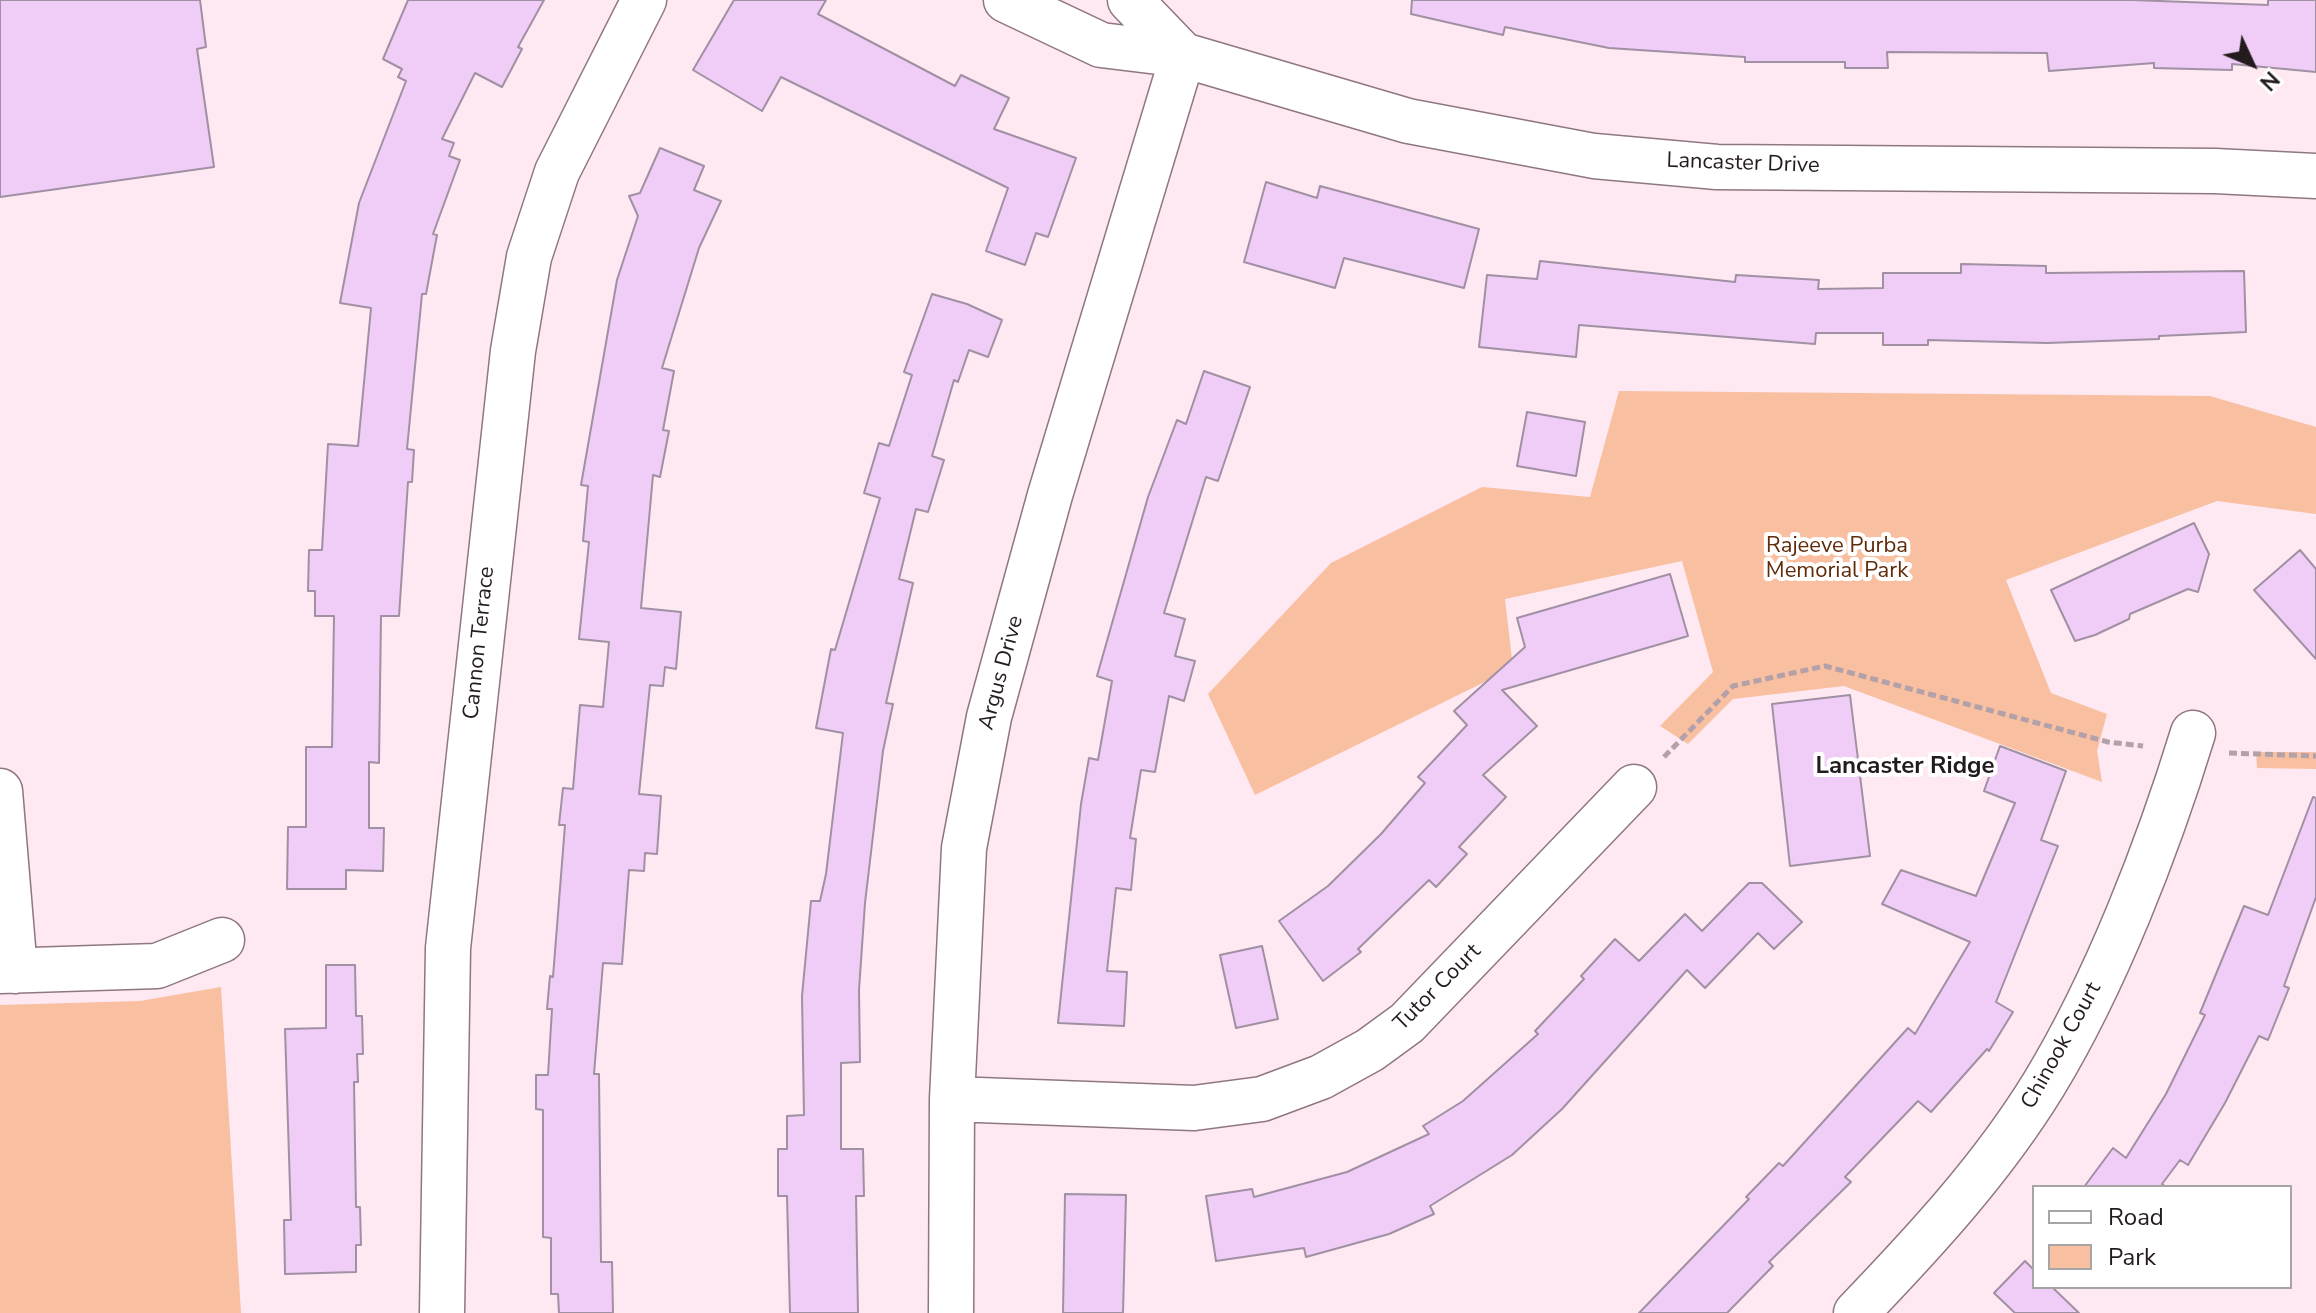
<!DOCTYPE html>
<html>
<head>
<meta charset="utf-8">
<style>
	body { margin:0 }
	#map { position:relative; width:2316px; height:1313px; overflow:hidden; background:#fee8f1; font-family:"Nunito Sans",sans-serif }
	canvas { display:block }
	.legend { position:absolute; left:2032px; top:1185px; width:260px; height:104px; box-sizing:border-box; background:#fff; border:2px solid #a7a4a5; margin:0; padding:10px 14px; list-style:none; font-size:24px; color:#241b1f }
	.legend li { display:flex; align-items:center; gap:16px; height:40px }
	.legend b { width:40px; border:2px solid #a7a4a5 }
	.north { position:absolute; left:2212px; top:24px; width:80px; height:80px; -webkit-text-stroke:6px #fff; paint-order:stroke; rotate:134deg; font-size:22px; font-weight:700; line-height:32px; text-align:center; color:#241b1f }
	.north::after { content:''; display:block; margin:auto; width:28px; height:36px; background:#241b1f; clip-path:polygon(50% 0,100% 100%,50% 72%,0 100%) }
</style>
</head>
<body>
<div id="map">
<canvas width="2316" height="1313"></canvas>
<ul class="legend">
<li><b style="height:10px;background:#fff"></b>Road</li>
<li><b style="height:22px;background:#f9bfa1"></b>Park</li>
</ul>
<div class="north">N</div>
</div>
<script>
const c = document.querySelector('canvas').getContext('2d');
c.lineJoin = 'round';
function fillPath(path, color) {
  c.fillStyle = color;
  c.fill(path, 'evenodd');
}
function strokePath(path, color, width, dash) {
  c.strokeStyle = color;
  c.lineWidth = width;
  c.lineCap = dash ? 'butt' : 'round';
  c.setLineDash(dash || []);
  c.stroke(path);
}
function drawText(font, color, halo, rows, align = 'center') {
  c.font = font + ' "Nunito Sans",sans-serif';
  c.lineWidth = 8;
  c.setLineDash([]);
  c.textBaseline = 'middle';
  c.strokeStyle = halo;
  c.fillStyle = color;
  for (const [text, x, y, turn = 0] of rows) {
    c.save();
    c.translate(x, y);
    c.rotate((+turn || 0) * Math.PI / 180);
    c.textAlign = isNaN(turn) ? turn : align;
    if (halo) c.strokeText(text, 0, 0);
    c.fillText(text, 0, 0);
    c.restore();
  }
}
const green = new Path2D(`
	M 1619,391 L 2210,396 L 2316,427 L 2316,514 L 2217,501 L 2006,580 L 2051,693 L 2107,714 L 2097,751 L 2102,782 L 1844,686 L 1733,699 L 1688,744 L 1660,726 L 1713,672 L 1682,561 L 1505,599 L 1513,668 L 1255,795 L 1208,694 L 1331,563 L 1482,487 L 1590,497 Z
	M 2256,752 L 2316,752 L 2316,769 L 2257,768 Z
	M 221,987 L 241,1313 L 0,1313 L 0,1005 L 140,1001 Z`);
const building = new Path2D(`
	M 0,0 L 200,0 L 206,47 L 197,49 L 214,167 L 0,197 Z
	M 408,0 L 544,0 L 518,47 L 522,49 L 502,87 L 475,73 L 442,139 L 454,143 L 449,156 L 460,160 L 433,234 L 437,235 L 426,294 L 422,294 L 407,449 L 414,450 L 412,482 L 408,482 L 399,616 L 381,616 L 379,763 L 369,762 L 369,828 L 384,828 L 383,871 L 346,870 L 346,889 L 287,889 L 288,827 L 306,827 L 306,747 L 332,747 L 334,616 L 315,616 L 315,591 L 308,591 L 309,550 L 322,550 L 328,444 L 358,446 L 371,308 L 340,303 L 359,203 L 406,81 L 398,77 L 402,69 L 383,59 Z
	M 734,0 L 826,0 L 818,14 L 955,86 L 961,75 L 1009,98 L 994,129 L 1076,158 L 1048,237 L 1036,233 L 1025,265 L 986,251 L 1008,188 L 781,77 L 762,111 L 693,70 Z
	M 1412,0 L 2132,0 L 2268,5 L 2268,0 L 2316,0 L 2316,72 L 2232,64 L 2232,70 L 2154,68 L 2154,63 L 2049,71 L 2047,53 L 1887,52 L 1888,68 L 1845,68 L 1845,62 L 1745,62 L 1745,57 L 1609,48 L 1505,27 L 1503,35 L 1411,14 Z
	M 660,148 L 704,166 L 694,190 L 721,201 L 699,248 L 662,368 L 674,371 L 663,430 L 669,431 L 660,477 L 653,475 L 641,608 L 681,612 L 676,669 L 665,667 L 663,686 L 650,685 L 639,794 L 661,796 L 657,854 L 645,853 L 644,871 L 629,870 L 622,964 L 603,963 L 594,1074 L 599,1074 L 601,1262 L 612,1262 L 613,1313 L 559,1313 L 558,1294 L 551,1294 L 551,1238 L 543,1237 L 543,1110 L 536,1109 L 536,1075 L 548,1075 L 552,1009 L 547,1009 L 550,976 L 553,977 L 565,825 L 559,825 L 563,788 L 573,789 L 580,705 L 603,707 L 609,642 L 579,639 L 589,542 L 583,541 L 588,486 L 581,485 L 617,280 L 638,216 L 629,196 L 640,193 Z
	M 1266,182 L 1317,198 L 1320,186 L 1479,229 L 1464,288 L 1344,258 L 1335,288 L 1244,262 Z
	M 1540,261 L 1735,282 L 1736,275 L 1819,280 L 1818,289 L 1883,288 L 1883,273 L 1961,273 L 1961,264 L 2046,266 L 2046,273 L 2244,271 L 2246,332 L 2159,336 L 2159,339 L 2047,343 L 1928,340 L 1928,345 L 1883,345 L 1883,333 L 1816,333 L 1815,344 L 1579,325 L 1576,357 L 1479,347 L 1487,275 L 1537,279 Z
	M 932,294 L 967,304 L 1002,320 L 988,357 L 969,350 L 958,382 L 954,380 L 932,456 L 944,460 L 928,512 L 916,509 L 899,579 L 913,583 L 886,703 L 893,704 L 883,751 L 865,903 L 859,990 L 860,1062 L 841,1063 L 841,1149 L 863,1149 L 864,1196 L 856,1196 L 858,1313 L 790,1313 L 787,1196 L 778,1196 L 778,1149 L 787,1149 L 787,1116 L 804,1115 L 802,996 L 811,901 L 820,901 L 826,874 L 843,733 L 816,728 L 831,649 L 835,650 L 880,498 L 864,493 L 879,443 L 889,446 L 912,375 L 904,372 Z
	M 1204,371 L 1250,387 L 1218,481 L 1206,477 L 1164,613 L 1185,619 L 1175,656 L 1195,661 L 1184,701 L 1169,696 L 1155,772 L 1141,770 L 1130,838 L 1136,839 L 1131,890 L 1116,888 L 1107,971 L 1127,972 L 1124,1026 L 1058,1023 L 1081,804 L 1089,758 L 1098,760 L 1112,681 L 1097,676 L 1148,497 L 1177,420 L 1186,424 Z
	M 1527,412 L 1585,422 L 1576,476 L 1517,466 Z
	M 2194,523 L 2209,554 L 2198,592 L 2188,589 L 2130,614 L 2129,619 L 2095,635 L 2075,641 L 2051,590 Z
	M 2300,550 L 2316,569 L 2316,659 L 2254,590 Z
	M 1670,574 L 1688,636 L 1502,690 L 1537,726 L 1483,775 L 1506,797 L 1459,847 L 1467,854 L 1436,887 L 1429,880 L 1358,949 L 1361,952 L 1323,981 L 1279,921 L 1328,886 L 1381,834 L 1425,783 L 1418,777 L 1467,725 L 1454,711 L 1525,647 L 1517,618 Z
	M 1850,695 L 1870,856 L 1790,866 L 1772,704 Z
	M 2000,746 L 2066,771 L 2041,840 L 2058,846 L 1996,1002 L 2013,1012 L 1989,1051 L 1987,1049 L 1931,1112 L 1918,1101 L 1845,1177 L 1851,1182 L 1769,1262 L 1773,1266 L 1727,1313 L 1639,1313 L 1749,1199 L 1746,1197 L 1779,1163 L 1783,1166 L 1908,1028 L 1915,1034 L 1970,942 L 1882,904 L 1901,870 L 1976,896 L 2015,803 L 1984,791 Z
	M 2313,797 L 2316,798 L 2316,897 L 2284,986 L 2289,988 L 2268,1040 L 2259,1036 L 2225,1103 L 2188,1165 L 2180,1160 L 2162,1184 L 2166,1187 L 2084,1187 L 2113,1148 L 2126,1158 L 2166,1094 L 2205,1015 L 2200,1013 L 2244,906 L 2268,915 Z
	M 1749,883 L 1762,883 L 1802,922 L 1774,949 L 1758,933 L 1705,988 L 1687,970 L 1562,1109 L 1512,1155 L 1430,1206 L 1434,1214 L 1389,1234 L 1306,1257 L 1304,1248 L 1216,1261 L 1206,1196 L 1252,1189 L 1254,1197 L 1347,1172 L 1429,1134 L 1423,1126 L 1463,1101 L 1538,1034 L 1535,1031 L 1584,979 L 1581,976 L 1615,939 L 1639,961 L 1685,914 L 1702,931 Z
	M 1262,946 L 1278,1019 L 1236,1028 L 1220,955 Z
	M 326,965 L 355,965 L 356,1016 L 362,1016 L 363,1054 L 357,1054 L 358,1082 L 354,1082 L 356,1207 L 360,1207 L 361,1245 L 356,1245 L 356,1272 L 285,1274 L 284,1220 L 291,1220 L 285,1029 L 326,1028 Z
	M 1065,1194 L 1126,1195 L 1123,1313 L 1063,1313 Z
	M 2025,1261 L 2034,1270 L 2034,1287 L 2052,1287 L 2079,1313 L 2015,1313 L 1994,1293 Z`);
const path = new Path2D(`
	M 2229,753 L 2316,756
	M 1664,757 L 1733,686 L 1825,666 L 2108,742 L 2143,746`);
const minor = new Path2D(`
	M 1006,0 L 1101,45 L 1183,55 L 1408,121 L 1594,156 L 1717,167 L 2215,171 L 2316,176
	M 1130,0 L 1183,55
	M 0,791 L 15,971
	M 0,971 L 157,966 L 222,940
	M 952,1099 L 1194,1108 L 1262,1099 L 1321,1077 L 1370,1050 L 1407,1023 L 1634,787
	M 442,1313 L 448,948 L 513,351 L 529,257 L 557,172 L 644,0
	M 951,1313 L 952,1099 L 964,848 L 989,717 L 1050,495 L 1183,55
	M 1856,1313 C 1924,1242 1992,1169 2044,1084 C 2106,982 2158,847 2193,733`);
const streetNames = [
	["Lancaster Drive",1743,164,2],
	["Cannon Terrace",480,643,-84],
	["Argus Drive",1002,673,-75],
	["Tutor Court",1438,988,-45],
	["Chinook Court",2062,1046,-61]
];
const parkNames = [
	["Rajeeve Purba",1837,547],
	["Memorial Park",1837,572]
];
const neighbourhoodNames = [
	["Lancaster Ridge",1905,767]
];
fillPath(green, '#f9bfa1');
fillPath(building, '#f0cdf7');
strokePath(building, '#a090a3', 2);
strokePath(minor, '#8f7781', 47);
strokePath(path, '#b3a1a9', 5, [8, 4]);
strokePath(minor, '#fff', 44);
drawText('22px', '#241b1f', '#fff', streetNames);
drawText('22px', '#5f2b0b', '#fff', parkNames);
drawText('bold 24px', '#241b1f', '#fff', neighbourhoodNames);
</script>
</body>
</html>
